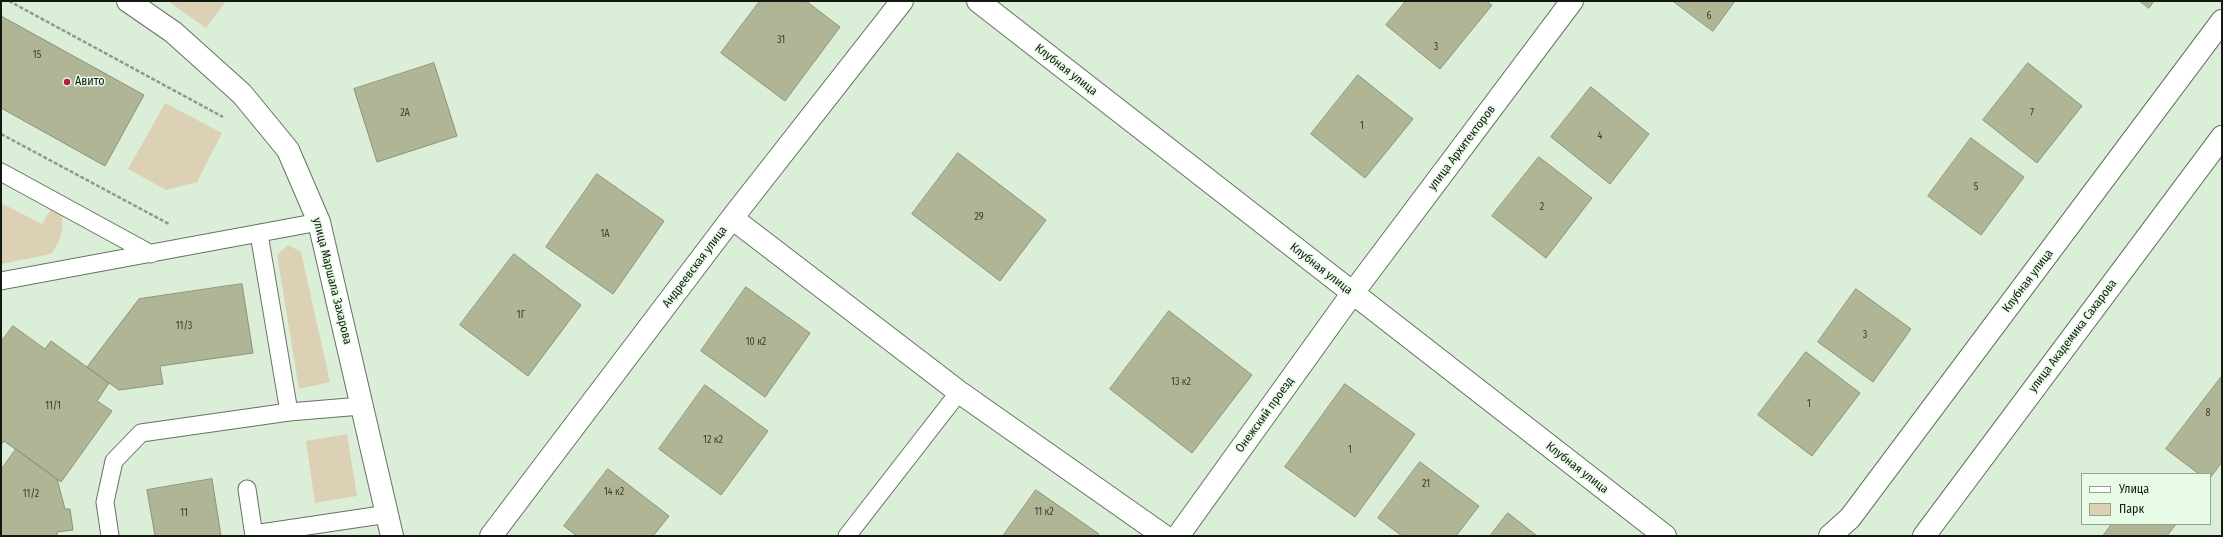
<!DOCTYPE html>
<html>
<head>
<meta charset="utf-8">
<style>
	body { margin:0 }
	#map { position:relative; width:2223px; height:537px; overflow:hidden; background:#dbeed8; font-family:"Fira Sans Condensed",sans-serif }
	canvas { display:block }
	.frame { position:absolute; inset:0; border:2px solid #121911; pointer-events:none }
	.legend { position:absolute; left:2081px; top:473px; width:130px; height:52px; box-sizing:border-box; background:#e8fbe6; border:1px solid #92a191; margin:0; padding:5px 7px; list-style:none; font-size:12px; color:#121911 }
	.legend li { display:flex; align-items:center; gap:8px; height:20px }
	.legend b { width:20px; border:1px solid #92a191 }
</style>
</head>
<body>
<div id="map">
<canvas width="2223" height="537"></canvas>
<div class="frame"></div>
<ul class="legend">
<li><b style="height:5px;background:#fff"></b>Улица</li>
<li><b style="height:11px;background:#dcd1b5"></b>Парк</li>
</ul>
</div>
<script>
const c = document.querySelector('canvas').getContext('2d');
c.lineJoin = 'round';
function fillPath(path, color) {
  c.fillStyle = color;
  c.fill(path, 'evenodd');
}
function strokePath(path, color, width, dash) {
  c.strokeStyle = color;
  c.lineWidth = width;
  c.lineCap = dash ? 'butt' : 'round';
  c.setLineDash(dash || []);
  c.stroke(path);
}
function drawText(font, color, halo, rows, align = 'center') {
  c.font = font + ' "Fira Sans Condensed",sans-serif';
  c.lineWidth = 3;
  c.setLineDash([]);
  c.textBaseline = 'middle';
  c.strokeStyle = halo;
  c.fillStyle = color;
  for (const [text, x, y, turn = 0] of rows) {
    c.save();
    c.translate(x, y);
    c.rotate((+turn || 0) * Math.PI / 180);
    c.textAlign = isNaN(turn) ? turn : align;
    if (halo) c.strokeText(text, 0, 0);
    c.fillText(text, 0, 0);
    c.restore();
  }
}
const green = new Path2D(`
	M 168,1 L 226,1 L 206,28 Z
	M 165,103 L 222,133 L 197,182 L 166,190 L 128,169 Z
	M 1,203 L 42,224 L 52,207 L 61,211 C 64,229 62,240 51,254 L 1,264 Z
	M 288,245 L 301,252 L 330,382 L 299,389 L 277,255 Z
	M 347,434 L 357,496 L 315,503 L 306,441 Z`);
const building = new Path2D(`
	M 760,1 L 806,1 L 840,27 L 785,101 L 721,53 Z
	M 1406,1 L 1486,1 L 1492,5 L 1440,69 L 1386,25 Z
	M 1673,1 L 1735,1 L 1713,31 Z
	M 2140,1 L 2154,1 L 2149,8 Z
	M 1,16 L 144,95 L 105,166 L 1,108 Z
	M 434,63 L 457,136 L 377,162 L 354,89 Z
	M 2028,63 L 2082,106 L 2037,163 L 1983,120 Z
	M 1358,75 L 1413,119 L 1365,178 L 1311,134 Z
	M 1591,87 L 1649,134 L 1610,184 L 1551,137 Z
	M 1971,138 L 2024,177 L 1981,235 L 1928,196 Z
	M 958,153 L 1046,220 L 1000,281 L 912,214 Z
	M 1539,157 L 1592,198 L 1546,258 L 1492,216 Z
	M 597,174 L 664,221 L 613,294 L 546,247 Z
	M 514,254 L 581,305 L 528,376 L 460,325 Z
	M 242,284 L 253,353 L 160,366 L 163,384 L 119,390 L 87,367 L 139,299 Z
	M 746,287 L 810,333 L 765,397 L 701,351 Z
	M 1856,289 L 1911,329 L 1873,382 L 1818,342 Z
	M 1169,311 L 1252,375 L 1192,453 L 1110,389 Z
	M 13,326 L 45,349 L 51,341 L 109,383 L 97,401 L 112,411 L 61,482 L 4,441 L 1,445 L 1,342 Z
	M 1806,352 L 1860,393 L 1812,456 L 1758,415 Z
	M 2222,376 L 2222,462 L 2210,478 L 2210,474 L 2199,474 L 2166,449 Z
	M 1345,384 L 1415,434 L 1355,517 L 1285,467 Z
	M 705,385 L 768,431 L 721,495 L 659,449 Z
	M 16,449 L 57,479 L 65,509 L 70,509 L 73,530 L 57,532 L 57,536 L 1,536 L 1,470 Z
	M 1420,462 L 1479,506 L 1456,536 L 1402,536 L 1378,518 Z
	M 608,469 L 669,516 L 653,536 L 577,536 L 564,526 Z
	M 212,479 L 221,536 L 155,536 L 147,490 Z
	M 1036,490 L 1099,534 L 1098,536 L 1003,536 Z
	M 1508,513 L 1537,536 L 1490,536 Z
	M 2112,524 L 2176,524 L 2167,536 L 2103,536 Z`);
const path = new Path2D(`
	M 9,1 L 223,117
	M 1,134 L 169,224`);
const lane = new Path2D(`
	M 1,172 L 151,254
	M 259,234 L 289,412
	M 1,281 L 319,222
	M 247,489 L 254,536
	M 254,534 L 388,514
	M 110,536 L 105,502 L 114,461 L 141,433 L 289,412 L 361,406
	M 847,536 L 959,392`);
const street = new Path2D(`
	M 128,1 L 173,32 L 242,94 L 288,150 L 319,222 L 392,536
	M 978,1 L 1665,536
	M 732,218 L 959,392 L 1164,536
	M 491,536 L 732,218 L 902,1
	M 1178,536 L 1352,294 L 1572,1
	M 1830,536 L 1850,518 L 2222,21`);
const secondary = new Path2D(`
	M 1924,536 L 2222,137`);
const markers = [
	[67,82,4,"#b01d49"]
];
const numberNames = [
	["6",1709,16],
	["31",781,40],
	["3",1436,47],
	["15",37,55],
	["2А",405,113],
	["7",2032,113],
	["1",1362,126],
	["4",1600,136],
	["5",1976,187],
	["2",1542,207],
	["29",979,217],
	["1А",605,234],
	["1Г",521,315],
	["11/3",184,326],
	["3",1865,335],
	["10 к2",756,342],
	["13 к2",1181,382],
	["1",1809,404],
	["11/1",53,406],
	["8",2208,413],
	["12 к2",713,440],
	["1",1350,450],
	["21",1426,484],
	["14 к2",614,492],
	["11/2",31,494],
	["11 к2",1044,512],
	["11",184,513]
];
const streetNames = [
	["Клубная улица",1066,70,38],
	["улица Архитекторов",1462,148,-53],
	["Андреевская улица",695,267,-53],
	["Клубная улица",1321,269,38],
	["улица Маршала Захарова",332,281,76],
	["Клубная улица",2028,281,-53],
	["улица Академика Сахарова",2073,336,-53],
	["Онежский проезд",1265,415,-54],
	["Клубная улица",1577,468,38]
];
const poiNames = [
	["Авито",75,82]
];
fillPath(green, '#dcd1b5');
fillPath(building, '#b0b596');
strokePath(building, '#8d9279', 1);
strokePath(lane, '#647461', 19);
strokePath(street, '#647461', 24);
strokePath(secondary, '#647461', 24);
strokePath(path, '#8c9b8a', 2.5, [4, 2]);
strokePath(lane, '#fff', 17);
strokePath(street, '#fff', 22);
strokePath(secondary, '#fff', 22);
for (const [x, y, r, color] of markers) {
  const dot = new Path2D();
  dot.arc(x, y, r, 0, 2 * Math.PI);
  c.fillStyle = color;
  c.fill(dot);
  strokePath(dot, '#e8fbe6', 1.5);
}
drawText('10px', '#3a4032', null, numberNames);
drawText('12px', '#121911', '#e8fbe6', streetNames);
drawText('12px', '#121911', '#e8fbe6', poiNames, 'left');
</script>
</body>
</html>
